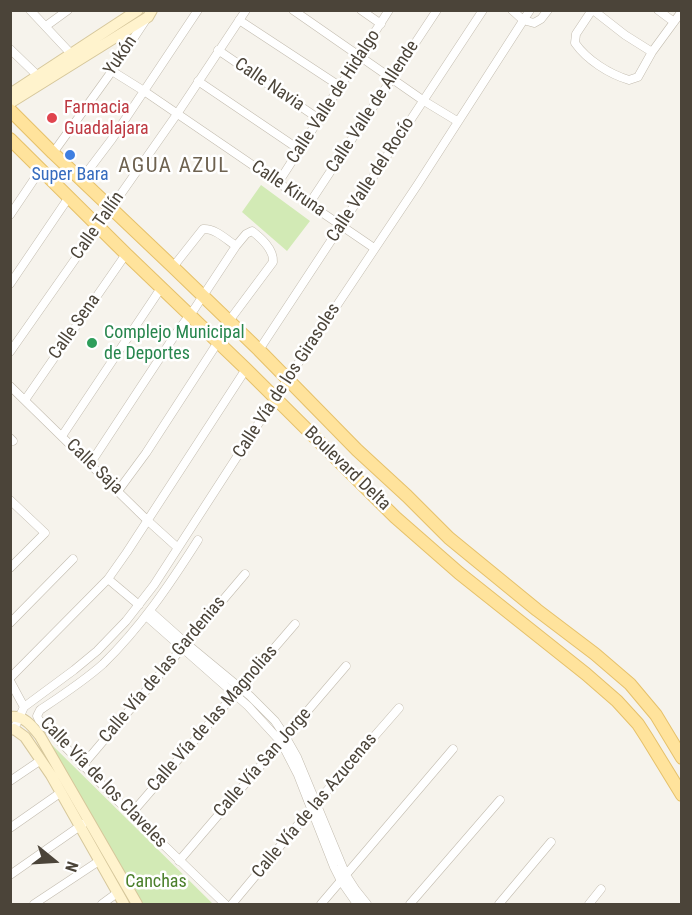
<!DOCTYPE html>
<html>
<head>
<meta charset="utf-8">
<style>
	body { margin:0 }
	#map { position:relative; width:692px; height:915px; overflow:hidden; background:#f6f3ec; font-family:"Roboto Condensed",sans-serif }
	canvas { display:block }
	.frame { position:absolute; inset:0; border:12px solid #4b4439; pointer-events:none }
	.north { position:absolute; left:24px; top:831px; width:60px; height:60px; -webkit-text-stroke:4px #fff; paint-order:stroke; rotate:108deg; font-size:16px; font-weight:700; line-height:24px; text-align:center; color:#4b4439 }
	.north::after { content:''; display:block; margin:auto; width:21px; height:27px; background:#4b4439; clip-path:polygon(50% 0,100% 100%,50% 72%,0 100%) }
</style>
</head>
<body>
<div id="map">
<canvas width="692" height="915"></canvas>
<div class="frame"></div>
<div class="north">N</div>
</div>
<script>
const c = document.querySelector('canvas').getContext('2d');
c.lineJoin = 'round';
function fillPath(path, color) {
  c.fillStyle = color;
  c.fill(path, 'evenodd');
}
function strokePath(path, color, width, dash) {
  c.strokeStyle = color;
  c.lineWidth = width;
  c.lineCap = dash ? 'butt' : 'round';
  c.setLineDash(dash || []);
  c.stroke(path);
}
function drawText(font, color, halo, rows, align = 'center') {
  c.font = font + ' "Roboto Condensed",sans-serif';
  c.lineWidth = 5;
  c.setLineDash([]);
  c.textBaseline = 'middle';
  c.strokeStyle = halo;
  c.fillStyle = color;
  for (const [text, x, y, turn = 0] of rows) {
    c.save();
    c.translate(x, y);
    c.rotate((+turn || 0) * Math.PI / 180);
    c.textAlign = isNaN(turn) ? turn : align;
    if (halo) c.strokeText(text, 0, 0);
    c.fillText(text, 0, 0);
    c.restore();
  }
}
const green = new Path2D(`
	M 261,185 L 310,221 L 287,251 L 242,212 Z
	M 49,742 L 213,904 L 143,904 Z`);
const street = new Path2D(`
	M 30,10 L 74,57
	M 293,10 L 424,101 L 457,121
	M 361,10 L 381,24
	M 512,10 L 523,20 L 534,23 L 541,19 L 548,10
	M 592,10 L 576,34 L 575,43 C 587,60 609,74 629,80 L 638,77 L 652,52 L 682,11
	M 593,10 L 625,35 L 652,52
	M 658,10 L 674,22
	M 239,20 L 341,87
	M 46,26 L 68,10
	M 10,49 L 38,76
	M 218,50 L 319,119
	M 112,71 L 144,91 L 374,248
	M 198,81 L 300,150
	M 53,153 L 112,71 L 145,21
	M 81,180 L 112,139 L 198,10
	M 278,183 L 389,10
	M 309,204 L 437,10
	M 10,215 L 41,169
	M 173,267 L 203,229 C 215,228 227,240 236,246
	M 10,284 L 69,197
	M 259,350 L 483,10
	M 10,352 L 177,114 L 246,10
	M 10,386 L 147,520 L 178,548
	M 25,400 L 126,254
	M 62,436 L 161,288
	M 10,438 L 13,441
	M 90,464 L 177,332 L 195,308 L 236,246 L 246,234 L 252,231 C 261,238 274,249 273,262 L 229,321
	M 118,491 L 146,453 L 218,342
	M 10,500 L 45,533 L 10,568
	M 198,540 C 170,584 141,627 103,664 C 84,681 61,696 40,710 L 37,716 L 39,720 L 117,800 L 225,904
	M 108,579 L 139,605
	M 150,611 L 187,644 L 250,696 L 275,721 L 285,736 L 297,757 L 346,875 L 355,889 L 367,904
	M 146,616 L 248,706 L 281,742 L 298,775 L 334,867 L 341,881 L 357,904
	M 10,623 L 73,559
	M 10,678 L 108,579 L 127,552 L 246,369
	M 10,681 L 24,707
	M 14,729 L 24,707 L 74,670 L 97,651 L 126,621 L 154,585 L 275,398 L 418,184 L 530,10
	M 82,766 L 245,574
	M 10,781 L 41,760
	M 131,814 L 295,624
	M 10,828 L 60,793
	M 179,861 L 346,666
	M 10,875 L 83,824
	M 34,904 L 99,861
	M 102,904 L 117,893
	M 232,904 L 311,809 L 399,708
	M 321,904 L 453,749
	M 410,904 L 500,800
	M 499,904 L 551,842
	M 589,904 L 601,889`);
const secondary = new Path2D(`
	M 117,37 L 124,40 L 127,48
	M 10,94 L 138,10
	M 10,103 L 148,17 L 152,10
	M 10,717 C 24,715 32,726 40,736 L 137,904
	M 10,730 L 14,729 L 25,737 L 51,775 L 124,904`);
const primary = new Path2D(`
	M 10,110 L 53,153 L 173,267 L 259,350 L 357,450 L 407,496 L 449,538 L 537,610 L 595,654 L 630,684 L 656,715 L 682,758
	M 10,139 L 126,254 L 246,369 L 395,517 L 459,573 L 586,674 L 617,701 L 638,724 L 647,738 L 682,795`);
const markers = [
	[52,118,6,"#e0444e"],
	[70,155,6,"#3f7fe0"],
	[92,343,6,"#2e9e5b"]
];
const streetNames = [
	["Yukón",121,56,-56],
	["Calle Navia",269,85,34],
	["Calle Valle de Hidalgo",334,97,-57],
	["Calle Valle de Allende",373,107,-57],
	["Calle Valle del Rocío",371,180,-57],
	["Calle Kiruna",288,189,34],
	["Calle Tallín",98,226,-55],
	["Calle Sena",75,327,-55],
	["Calle Vía de los Girasoles",287,381,-57],
	["Calle Saja",94,467,44],
	["Boulevard Delta",347,469,44],
	["Calle Vía de las Gardenias",163,670,-50],
	["Calle Vía de las Magnolias",213,719,-49],
	["Calle Vía San Jorge",263,763,-49],
	["Calle Vía de los Claveles",103,783,46],
	["Calle Vía de las Azucenas",315,806,-50]
];
const healthNames = [
	["Farmacia",64,108],
	["Guadalajara",64,129]
];
const shopNames = [
	["Super Bara",70,175]
];
const leisureNames = [
	["Complejo Municipal",104,333],
	["de Deportes",104,354]
];
const parkNames = [
	["Canchas",156,882]
];
const quarterNames = [
	["AGUA AZUL",174,167]
];
fillPath(green, '#d2eab5');
strokePath(street, '#c2bbae', 9);
strokePath(secondary, '#d6c79b', 12);
strokePath(primary, '#e6c16a', 14);
strokePath(street, '#fff', 8);
strokePath(secondary, '#fff3cd', 10);
strokePath(primary, '#ffe39c', 12);
for (const [x, y, r, color] of markers) {
  const dot = new Path2D();
  dot.arc(x, y, r, 0, 2 * Math.PI);
  c.fillStyle = color;
  c.fill(dot);
  strokePath(dot, '#fff', 2);
}
drawText('18px', '#4b4439', '#fff', streetNames);
drawText('18px', '#be3a42', '#fff', healthNames, 'left');
drawText('18px', '#366cbe', '#fff', shopNames);
drawText('18px', '#27864d', '#fff', leisureNames, 'left');
drawText('18px', '#4a7f2a', '#fff', parkNames);
c.letterSpacing = '1.5px';
drawText('21px', '#6e6250', '#fff', quarterNames);
c.letterSpacing = '0px';
</script>
</body>
</html>
